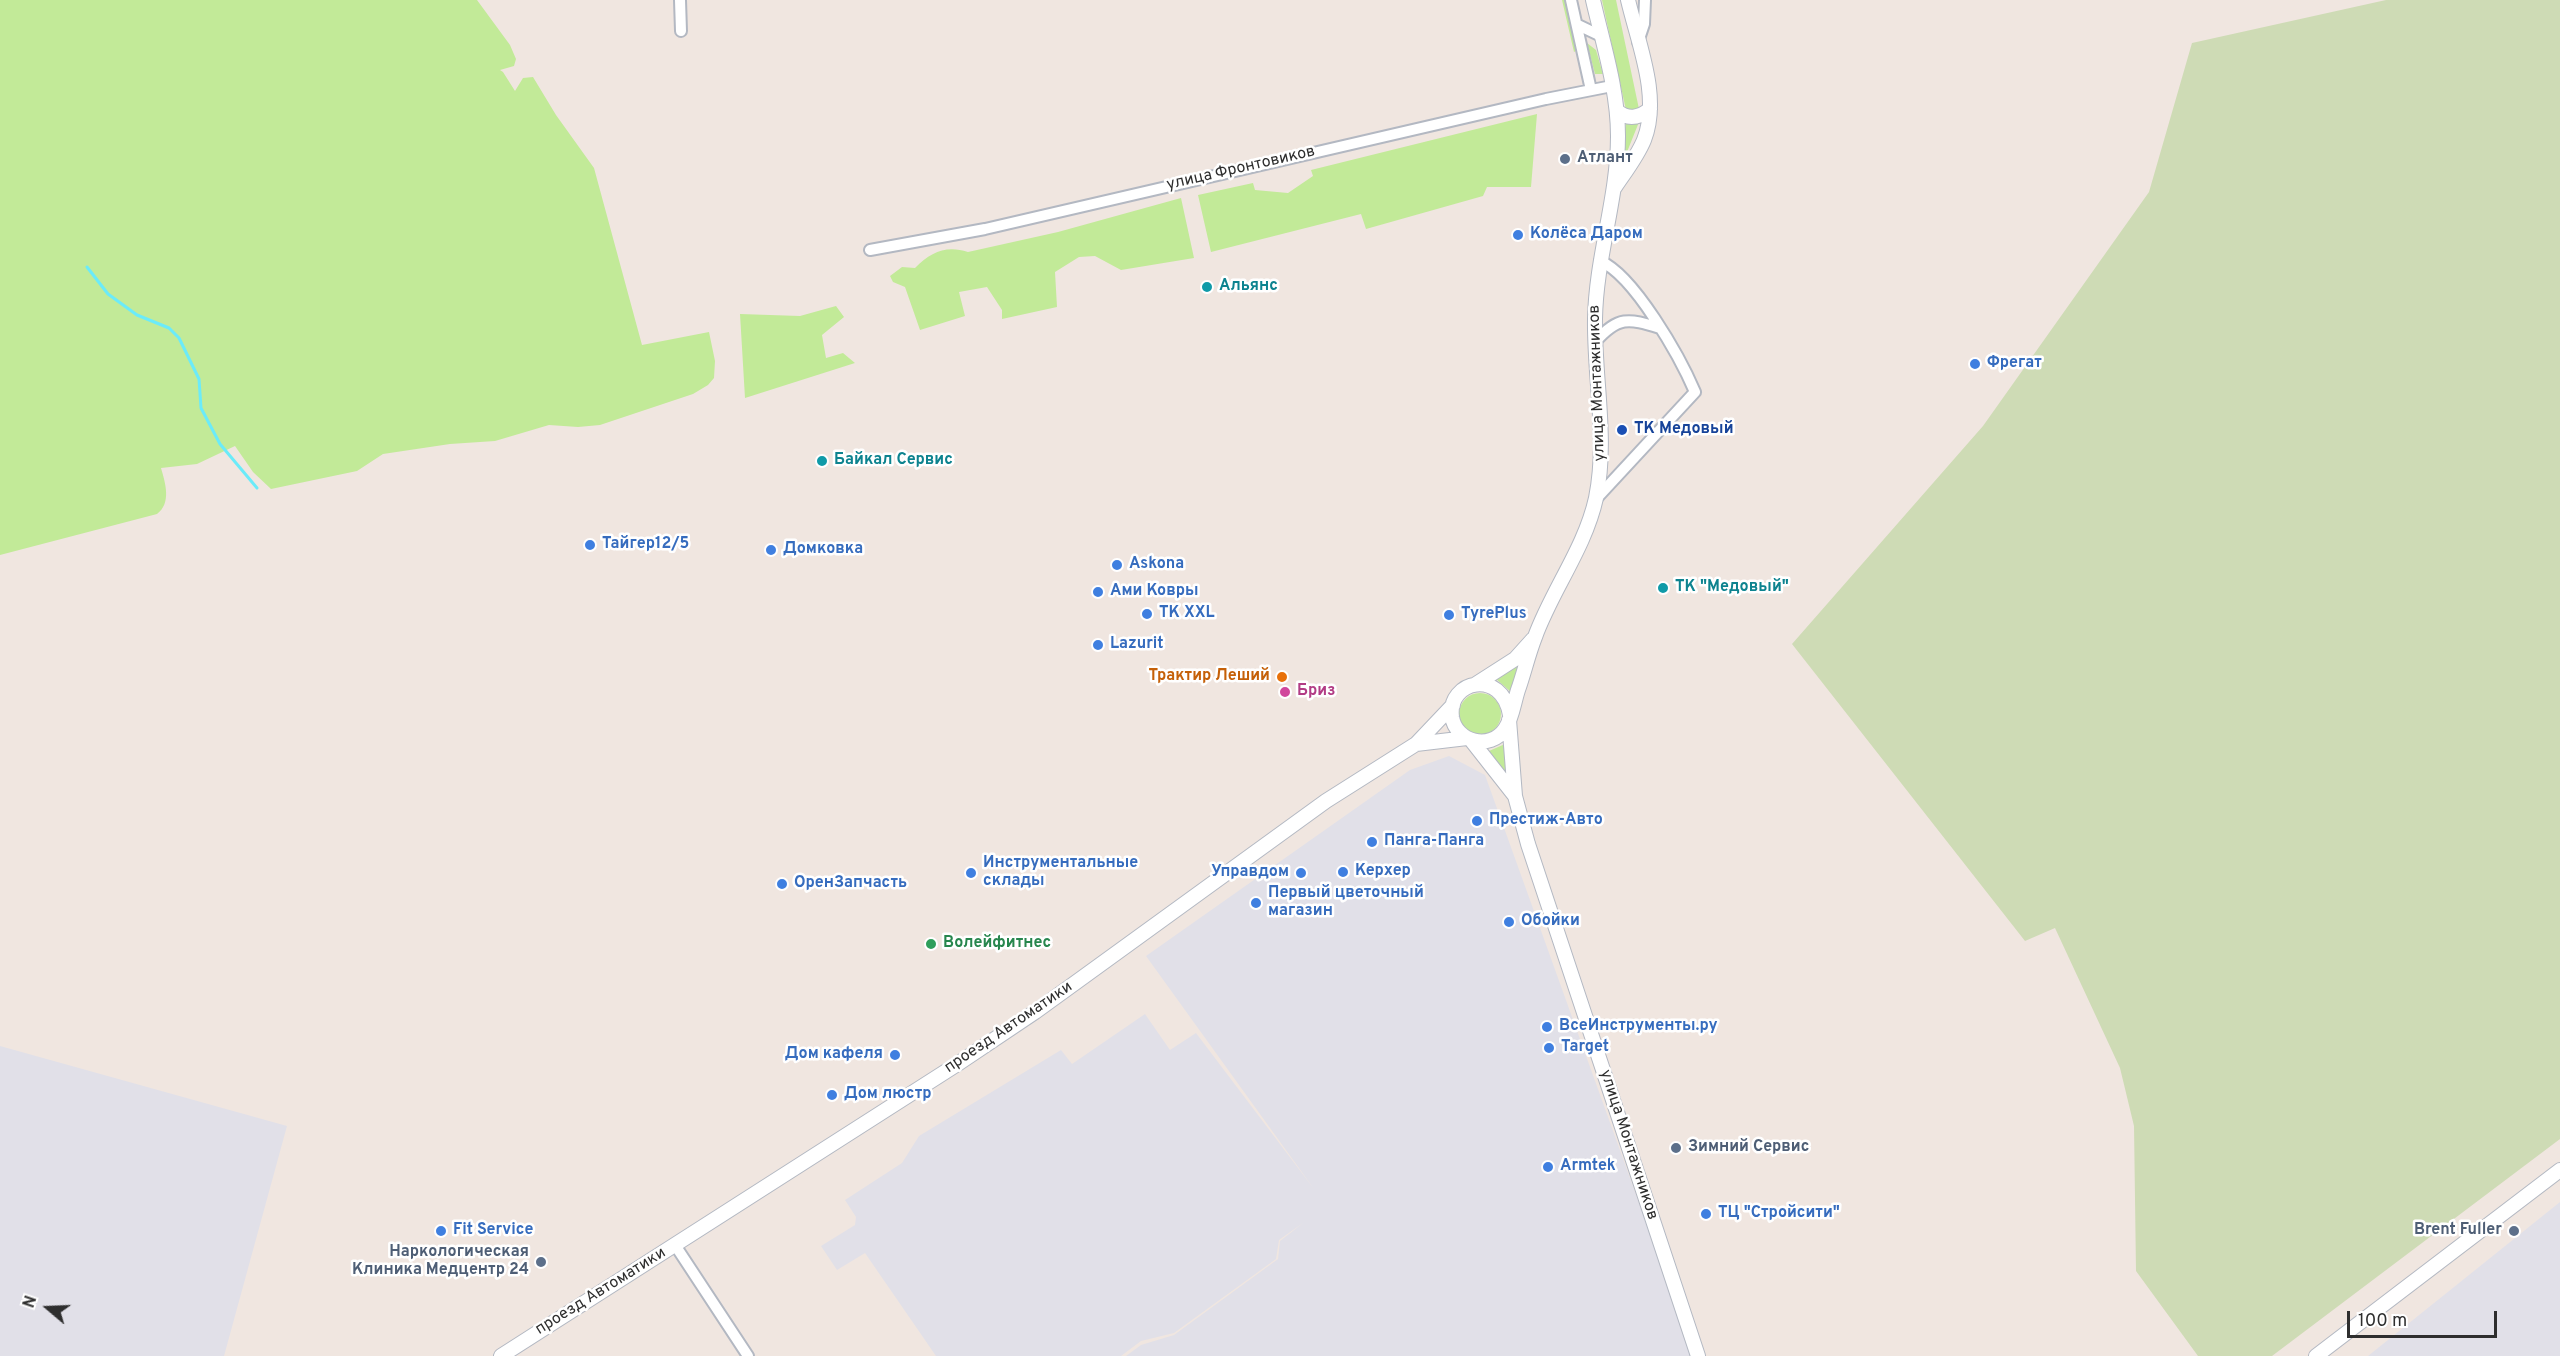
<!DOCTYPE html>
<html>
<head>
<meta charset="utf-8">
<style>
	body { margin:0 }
	#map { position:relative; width:2560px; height:1356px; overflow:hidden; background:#f0e6e0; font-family:Overpass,sans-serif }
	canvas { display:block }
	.north { position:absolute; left:18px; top:1278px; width:60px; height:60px; -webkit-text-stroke:4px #fff; paint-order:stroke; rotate:289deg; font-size:16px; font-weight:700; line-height:24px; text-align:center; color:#2e2e2e }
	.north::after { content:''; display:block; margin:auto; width:21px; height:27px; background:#2e2e2e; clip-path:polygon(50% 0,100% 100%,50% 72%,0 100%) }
	.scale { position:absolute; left:2347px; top:1311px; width:150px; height:27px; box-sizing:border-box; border:3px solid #2e2e2e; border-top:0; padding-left:8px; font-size:18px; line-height:21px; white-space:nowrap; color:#2e2e2e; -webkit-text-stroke:4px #fff; paint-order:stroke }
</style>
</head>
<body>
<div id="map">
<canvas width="2560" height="1356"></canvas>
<div class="north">N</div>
<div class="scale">100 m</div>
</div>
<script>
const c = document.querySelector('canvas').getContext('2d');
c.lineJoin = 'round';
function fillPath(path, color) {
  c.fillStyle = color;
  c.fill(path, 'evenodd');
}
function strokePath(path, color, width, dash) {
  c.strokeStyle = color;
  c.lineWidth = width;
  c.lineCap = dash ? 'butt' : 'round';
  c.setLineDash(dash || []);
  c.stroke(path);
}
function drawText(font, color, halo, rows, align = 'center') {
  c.font = font + ' Overpass,sans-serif';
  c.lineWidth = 5;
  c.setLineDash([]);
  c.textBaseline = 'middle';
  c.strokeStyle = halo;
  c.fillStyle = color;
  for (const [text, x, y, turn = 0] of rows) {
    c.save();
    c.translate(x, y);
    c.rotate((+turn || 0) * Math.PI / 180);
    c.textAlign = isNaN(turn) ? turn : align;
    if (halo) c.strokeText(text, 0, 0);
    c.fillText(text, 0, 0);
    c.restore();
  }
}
const industrial = new Path2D(`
	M 1449,756 L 1485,775 L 1694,1356 L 1126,1356 L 1141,1345 L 1174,1335 L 1278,1259 L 1280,1241 L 1303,1223 L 1279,1240 L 1276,1259 L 1174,1333 L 1141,1341 L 1121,1356 L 936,1356 L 865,1253 L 837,1270 L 821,1246 L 855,1225 L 856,1217 L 845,1200 L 902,1163 L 919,1136 L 1061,1050 L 1072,1064 L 1145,1014 L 1170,1050 L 1196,1033 L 1314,1189 L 1146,956 L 1410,770 Z
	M 0,1046 L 287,1126 L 224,1356 L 0,1356 Z
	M 2560,1202 L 2560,1356 L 2368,1356 Z`);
const green = new Path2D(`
	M 0,0 L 477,0 L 510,45 L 516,59 L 514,66 L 500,70 L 503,72 L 515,91 L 523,78 L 533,77 L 556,115 L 594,168 L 642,345 L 709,332 L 715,361 L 714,378 L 708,385 L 693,394 L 600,425 L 578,427 L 549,425 L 495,441 L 450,444 L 383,454 L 357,471 L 271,489 L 253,472 L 235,446 L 197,464 L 161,468 C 165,482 172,503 157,514 L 0,555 Z
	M 1562,0 L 1567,0 L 1579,49 L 1574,52 Z
	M 1602,0 L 1616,0 L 1639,109 L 1635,112 L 1626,110 Z
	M 1587,43 L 1596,50 L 1603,74 L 1595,74 Z
	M 1537,114 L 1531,187 L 1487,187 L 1483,196 L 1366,229 L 1361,214 L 1211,252 L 1198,195 L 1253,183 L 1255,190 L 1288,193 L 1313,176 L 1311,170 Z
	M 1626,121 L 1639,122 L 1619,172 Z
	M 1181,198 L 1194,258 L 1121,270 L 1095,256 L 1079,257 L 1055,272 L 1057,307 L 1002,319 L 1002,310 L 987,287 L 959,292 L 965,316 L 920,330 L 905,287 L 893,282 L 890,276 L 902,267 L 915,268 C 931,252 946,245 968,252 L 1058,232 Z
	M 836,306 L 844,317 L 822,335 L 826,358 L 843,353 L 855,363 L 745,398 L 740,314 L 800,316 Z
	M 1528,651 L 1511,692 L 1496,679 Z
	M1459 714a21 21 0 1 1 42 0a21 21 0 1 1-42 0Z
	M 1505,744 L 1509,777 L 1489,751 Z`);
const cemetery = new Path2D(`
	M 2386,0 L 2560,0 L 2560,1139 L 2272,1356 L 2198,1356 L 2136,1271 L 2134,1126 L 2120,1068 L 2055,928 L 2025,941 L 1792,644 L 1983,426 L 2149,192 L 2192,43 Z`);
const stream = new Path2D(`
	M 87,267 L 108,294 L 137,315 L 169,328 L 179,338 L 199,379 L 201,408 L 220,444 L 257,488`);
const street = new Path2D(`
	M 680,0 L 681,31
	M 1571,0 L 1591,90
	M 1578,25 L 1601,36
	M 1638,42 L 1644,24 L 1645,0
	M 870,250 L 985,229 L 1546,99 L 1612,86
	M 1595,342 C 1618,316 1628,318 1660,328
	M 1595,500 L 1695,392 C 1680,357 1634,275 1600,261
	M 675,1245 L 748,1356`);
const secondary = new Path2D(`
	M 1617,111 C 1628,120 1639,118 1650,109
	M 1615,187 C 1625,172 1637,157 1644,140 C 1661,97 1638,43 1628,0
	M 1476,684 L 1515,659 L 1533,639
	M 1510,715 C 1502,668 1447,680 1452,717 C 1456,742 1490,751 1505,729 C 1512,719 1514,702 1518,690 C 1524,673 1528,655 1535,637 C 1552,590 1585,548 1596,498 C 1608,438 1594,379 1595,319 C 1596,257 1618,198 1618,136 C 1618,90 1603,44 1593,0
	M 1509,720 L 1515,796 L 1528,844 L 1698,1356
	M 1471,740 L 1515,796
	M 1416,744 L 1467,738
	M 501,1356 L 959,1063 L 1035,1012 L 1326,801 L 1416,744 L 1453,705
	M 2316,1356 L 2560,1170`);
const markers = [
	[1565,159,6,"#5c6f8a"],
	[1518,235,6,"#3f7fe0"],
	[1207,287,6,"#0f9aa8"],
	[1975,364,6,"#3f7fe0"],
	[1622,430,6,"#1a4fb4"],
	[822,461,6,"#0f9aa8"],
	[590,545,6,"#3f7fe0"],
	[771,550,6,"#3f7fe0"],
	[1117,565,6,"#3f7fe0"],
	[1663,588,6,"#0f9aa8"],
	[1098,592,6,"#3f7fe0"],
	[1147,614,6,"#3f7fe0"],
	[1449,615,6,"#3f7fe0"],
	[1098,645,6,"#3f7fe0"],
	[1282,677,6,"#e8710a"],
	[1285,692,6,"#d1479c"],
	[1477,821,6,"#3f7fe0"],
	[1372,842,6,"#3f7fe0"],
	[1343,872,6,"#3f7fe0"],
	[971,873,6,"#3f7fe0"],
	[1301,873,6,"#3f7fe0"],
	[782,884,6,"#3f7fe0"],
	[1256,903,6,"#3f7fe0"],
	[1509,922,6,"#3f7fe0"],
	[931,944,6,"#2e9e5b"],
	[1547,1027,6,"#3f7fe0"],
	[1549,1048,6,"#3f7fe0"],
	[895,1055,6,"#3f7fe0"],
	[832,1095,6,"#3f7fe0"],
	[1676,1148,6,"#5c6f8a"],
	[1548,1167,6,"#3f7fe0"],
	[1706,1214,6,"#3f7fe0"],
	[441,1231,6,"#3f7fe0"],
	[2514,1231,6,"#5c6f8a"],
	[541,1262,6,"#5c6f8a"]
];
const serviceNames = [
	["Атлант",1577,159],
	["Зимний Сервис",1688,1148],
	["Brent Fuller",2502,1231,"right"],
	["Наркологическая",529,1253,"right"],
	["Клиника Медцентр 24",529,1271,"right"]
];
const streetNames = [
	["улица Фронтовиков",1241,169,-13],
	["улица Монтажников",1598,383,-92],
	["проезд Автоматики",1009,1028,-34],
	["улица Монтажников",1628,1145,72],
	["проезд Автоматики",601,1292,-32]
];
const shopNames = [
	["Колёса Даром",1530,235],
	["Фрегат",1987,364],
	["Тайгер12/5",602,545],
	["Домковка",783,550],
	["Askona",1129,565],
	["Ами Ковры",1110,592],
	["ТК XXL",1159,614],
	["TyrePlus",1461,615],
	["Lazurit",1110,645],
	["Престиж-Авто",1489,821],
	["Панга-Панга",1384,842],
	["Инструментальные",983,864],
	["склады",983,882],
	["Керхер",1355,872],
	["Управдом",1289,873,"right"],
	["ОренЗапчасть",794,884],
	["Первый цветочный",1268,894],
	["магазин",1268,912],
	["Обойки",1521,922],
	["ВсеИнструменты.ру",1559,1027],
	["Target",1561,1048],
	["Дом кафеля",883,1055,"right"],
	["Дом люстр",844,1095],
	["Armtek",1560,1167],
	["ТЦ \"Стройсити\"",1718,1214],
	["Fit Service",453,1231]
];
const cultureNames = [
	["Альянс",1219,287],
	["Байкал Сервис",834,461],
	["ТК \"Медовый\"",1675,588]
];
const transitNames = [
	["ТК Медовый",1634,430]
];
const foodNames = [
	["Трактир Леший",1270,677]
];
const hotelNames = [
	["Бриз",1297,692]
];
const leisureNames = [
	["Волейфитнес",943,944]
];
fillPath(industrial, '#e1e0e8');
fillPath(green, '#c2ea98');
fillPath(cemetery, '#cedbb5');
strokePath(stream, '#6bebf9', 3);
strokePath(street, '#b3b8c2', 14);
strokePath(secondary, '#b3b8c2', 16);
strokePath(street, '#fff', 10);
strokePath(secondary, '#fff', 14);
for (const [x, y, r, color] of markers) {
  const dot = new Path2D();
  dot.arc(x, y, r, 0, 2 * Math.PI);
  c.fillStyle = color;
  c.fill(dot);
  strokePath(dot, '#fff', 2);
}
drawText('bold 16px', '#4e5e75', '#fff', serviceNames, 'left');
drawText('16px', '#2e2e2e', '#fff', streetNames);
drawText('bold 16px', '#366cbe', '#fff', shopNames, 'left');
drawText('bold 16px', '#0d838f', '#fff', cultureNames, 'left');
drawText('bold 16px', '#164399', '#fff', transitNames, 'left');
drawText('bold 16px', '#c56008', '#fff', foodNames, 'right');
drawText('bold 16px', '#b23c85', '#fff', hotelNames, 'left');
drawText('bold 16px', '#27864d', '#fff', leisureNames, 'left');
</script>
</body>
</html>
